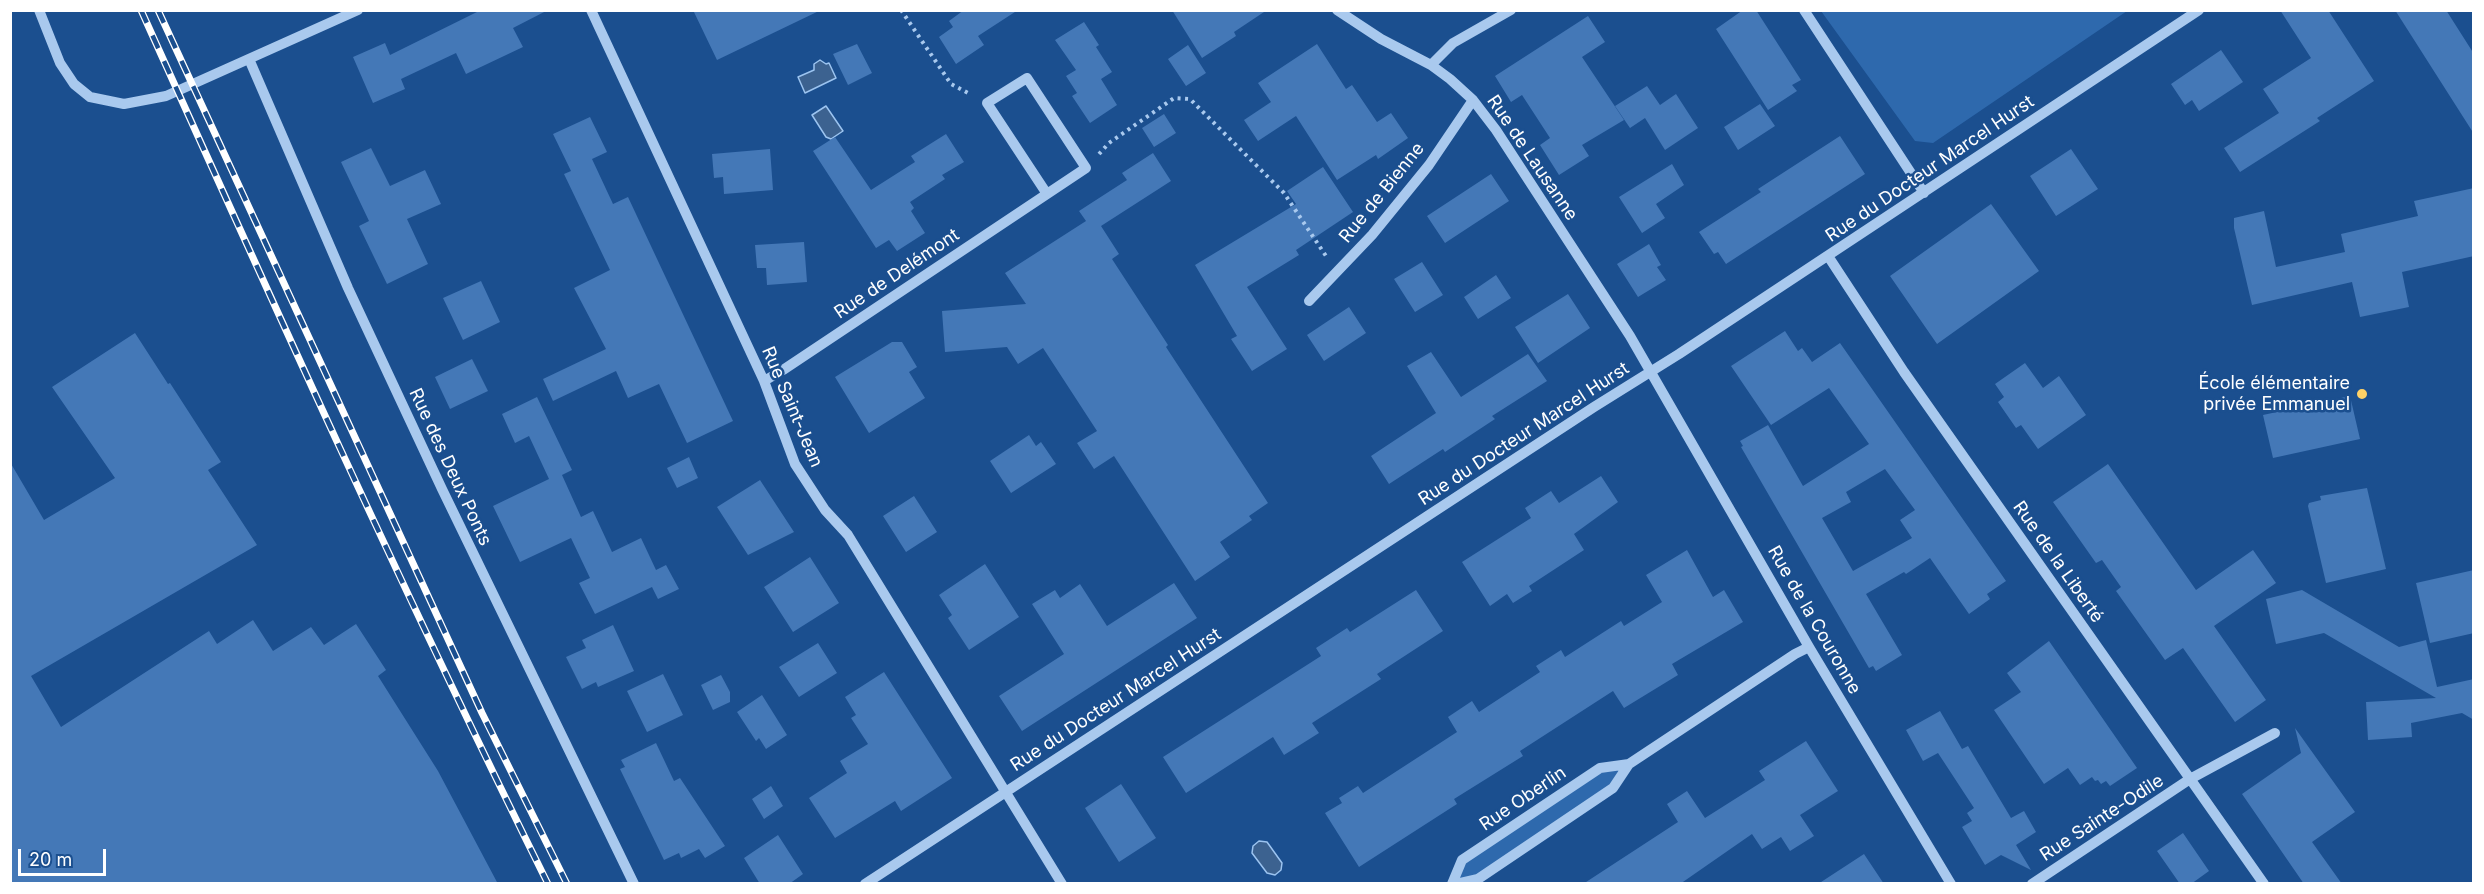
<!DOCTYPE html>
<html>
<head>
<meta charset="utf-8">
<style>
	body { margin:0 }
	#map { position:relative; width:2484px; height:894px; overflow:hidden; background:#1b4f8f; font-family:Inter,sans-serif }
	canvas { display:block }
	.frame { position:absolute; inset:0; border:12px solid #fff; pointer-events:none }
	.scale { position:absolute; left:18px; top:849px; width:88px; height:27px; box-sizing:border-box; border:3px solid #fff; border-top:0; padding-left:8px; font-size:18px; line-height:21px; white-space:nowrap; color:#fff; -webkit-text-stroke:4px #1b4f8f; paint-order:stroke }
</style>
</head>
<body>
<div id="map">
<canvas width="2484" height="894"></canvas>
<div class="frame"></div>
<div class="scale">20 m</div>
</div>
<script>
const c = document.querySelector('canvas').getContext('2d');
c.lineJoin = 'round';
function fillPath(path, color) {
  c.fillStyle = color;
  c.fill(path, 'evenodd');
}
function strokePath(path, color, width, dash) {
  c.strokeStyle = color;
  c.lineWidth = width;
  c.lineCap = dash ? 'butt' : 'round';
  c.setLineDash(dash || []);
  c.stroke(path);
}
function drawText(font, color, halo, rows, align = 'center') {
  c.font = font + ' Inter,sans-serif';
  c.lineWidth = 5;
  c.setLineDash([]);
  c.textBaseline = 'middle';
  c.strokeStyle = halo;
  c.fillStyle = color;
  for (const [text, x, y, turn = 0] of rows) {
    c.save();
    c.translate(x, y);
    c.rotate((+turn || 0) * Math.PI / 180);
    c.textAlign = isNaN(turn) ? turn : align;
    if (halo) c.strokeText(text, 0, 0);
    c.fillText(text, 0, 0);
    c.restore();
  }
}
const green = new Path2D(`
	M 1821,11 L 2127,11 L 1933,143 L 1915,141 Z
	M 1629,764 L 1613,788 L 1478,879 L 1456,883 L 1462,860 L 1600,768 Z`);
const water = new Path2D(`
	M 820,60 L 826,64 L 829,63 L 836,78 L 805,93 L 798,77 L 814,70 L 814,64 Z
	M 826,106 L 843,131 L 831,139 L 826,137 L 812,115 Z
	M 1259,841 L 1267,842 L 1282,863 L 1281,870 L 1275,875 L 1267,873 L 1252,853 L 1253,846 Z`);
const building = new Path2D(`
	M 481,10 L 548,10 L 513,28 L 523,47 L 466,74 L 456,53 L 401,79 L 405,89 L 373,103 L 353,57 L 385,43 L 390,55 Z
	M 693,10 L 821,10 L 717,60 Z
	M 964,10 L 1018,10 L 978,36 L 984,45 L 956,64 L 939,37 L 953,27 L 949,21 Z
	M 1172,10 L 1267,10 L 1234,32 L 1236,36 L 1202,58 Z
	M 1743,10 L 1756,10 L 1801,80 L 1792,85 L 1797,91 L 1768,110 L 1716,29 Z
	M 2280,10 L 2328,10 L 2374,81 L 2317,118 L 2320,121 L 2240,172 L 2224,148 L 2279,113 L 2263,89 L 2311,58 Z
	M 2395,10 L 2446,10 L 2474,54 L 2474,134 Z
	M 1588,16 L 1605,42 L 1582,57 L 1624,120 L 1582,145 L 1589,156 L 1559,175 L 1540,145 L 1550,138 L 1522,95 L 1511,102 L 1495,76 Z
	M 1084,22 L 1099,45 L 1096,47 L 1112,72 L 1101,79 L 1117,105 L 1090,123 L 1072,96 L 1077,93 L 1066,76 L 1076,70 L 1055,40 Z
	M 857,44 L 872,73 L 848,85 L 833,54 Z
	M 1317,44 L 1346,89 L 1352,85 L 1377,122 L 1391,113 L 1408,138 L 1378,159 L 1376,155 L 1337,180 L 1296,116 L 1258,141 L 1244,120 L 1271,102 L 1258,83 Z
	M 1188,45 L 1206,73 L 1186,86 L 1168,59 Z
	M 2221,50 L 2243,82 L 2199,111 L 2192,100 L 2185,105 L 2171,84 Z
	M 1647,86 L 1660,105 L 1676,94 L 1698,128 L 1665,150 L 1645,118 L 1630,128 L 1615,106 Z
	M 1760,104 L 1775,126 L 1738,150 L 1724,127 Z
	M 1164,114 L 1176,133 L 1154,147 L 1142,128 Z
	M 590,117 L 607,152 L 592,159 L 613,204 L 628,197 L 733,421 L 687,443 L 659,384 L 628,398 L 616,371 L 553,401 L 543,379 L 606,349 L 574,288 L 610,270 L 564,174 L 571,171 L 553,134 Z
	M 946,134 L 964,162 L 942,175 L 945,179 L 910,202 L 914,208 L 911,211 L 925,233 L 897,251 L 889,240 L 876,248 L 813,151 L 835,137 L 871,190 L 915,162 L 911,156 Z
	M 1840,136 L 1865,174 L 1726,264 L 1718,252 L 1714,254 L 1699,232 L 1761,192 L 1758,189 Z
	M 371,148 L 390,186 L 425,170 L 441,204 L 407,219 L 428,264 L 387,284 L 359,226 L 369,221 L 341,162 Z
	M 770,149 L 773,190 L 724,194 L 723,177 L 714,178 L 712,154 Z
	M 2071,149 L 2098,189 L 2056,216 L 2030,176 Z
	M 1153,153 L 1171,181 L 1101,226 L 1119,254 L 1112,259 L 1168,345 L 1166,347 L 1268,503 L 1249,516 L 1252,520 L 1220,542 L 1230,557 L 1195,581 L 1114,456 L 1094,469 L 1077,443 L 1097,431 L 1043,348 L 1018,364 L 1007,347 L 945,352 L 942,311 L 1026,304 L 1005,273 L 1086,221 L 1079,211 L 1127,180 L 1122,173 Z
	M 1672,164 L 1684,185 L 1656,204 L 1665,218 L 1642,233 L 1619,197 Z
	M 1323,167 L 1353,212 L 1296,250 L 1299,255 L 1247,287 L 1287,349 L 1252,371 L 1231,339 L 1237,336 L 1195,265 L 1296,204 L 1287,191 Z
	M 1491,174 L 1509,201 L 1445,243 L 1427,216 Z
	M 2474,188 L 2474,256 L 2402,272 L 2409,307 L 2360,317 L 2352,282 L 2252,305 L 2234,228 L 2234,218 L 2264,211 L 2276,267 L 2345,252 L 2341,234 L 2418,216 L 2414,201 Z
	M 1991,204 L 2039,271 L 1937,344 L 1890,276 Z
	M 804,242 L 807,282 L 767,285 L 766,268 L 757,268 L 755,245 Z
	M 1649,244 L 1661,265 L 1657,267 L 1666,280 L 1638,297 L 1617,264 Z
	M 1422,262 L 1443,295 L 1415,312 L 1394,279 Z
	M 1496,275 L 1511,298 L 1478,319 L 1464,297 Z
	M 481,281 L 500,322 L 463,340 L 443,298 Z
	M 1568,294 L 1590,328 L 1538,363 L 1515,327 Z
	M 1349,307 L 1366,333 L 1324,361 L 1307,335 Z
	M 1785,331 L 1798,351 L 1802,348 L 1812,362 L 1840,343 L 2006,581 L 1987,594 L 1990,599 L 1969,614 L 1930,558 L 1906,574 L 1904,572 L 1866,594 L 1902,655 L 1876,671 L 1873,666 L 1869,668 L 1741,447 L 1743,446 L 1740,441 L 1768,425 L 1803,486 L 1869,444 L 1829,388 L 1771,425 L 1731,366 ZM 1885,469 L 1915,510 L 1900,520 L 1912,538 L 1853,571 L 1822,518 L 1851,502 L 1846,492 Z
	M 135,333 L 168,384 L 170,383 L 221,462 L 208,470 L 257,545 L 31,676 L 61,727 L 209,631 L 217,644 L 253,620 L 273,651 L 311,627 L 324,645 L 356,624 L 386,670 L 378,676 L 438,771 L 498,884 L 10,884 L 10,462 L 44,520 L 115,478 L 52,387 Z
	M 892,342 L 902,342 L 917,367 L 909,372 L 925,398 L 869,433 L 835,377 Z
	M 1431,352 L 1461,397 L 1528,354 L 1547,381 L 1492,416 L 1495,419 L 1445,452 L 1443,449 L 1389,484 L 1371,456 L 1436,413 L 1407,366 Z
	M 472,359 L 488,391 L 450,409 L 435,377 Z
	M 2025,363 L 2043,388 L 2059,376 L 2086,415 L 2038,449 L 2021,425 L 2016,428 L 1998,402 L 2004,397 L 1995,384 Z
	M 2350,396 L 2360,439 L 2273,458 L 2263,415 Z
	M 537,397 L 572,470 L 562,475 L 581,517 L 593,511 L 612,552 L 641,538 L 656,570 L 666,565 L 679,589 L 658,599 L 652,587 L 595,614 L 579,583 L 590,578 L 571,538 L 520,562 L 493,506 L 549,479 L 529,436 L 515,443 L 502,414 Z
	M 1029,435 L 1036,446 L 1041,442 L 1056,464 L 1011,493 L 990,461 Z
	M 689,457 L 698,478 L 677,488 L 667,468 Z
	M 2108,464 L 2196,590 L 2253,550 L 2276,583 L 2214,626 L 2266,700 L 2235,722 L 2183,648 L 2165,660 L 2116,591 L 2121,587 L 2102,560 L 2096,563 L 2053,502 Z
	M 1601,476 L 1618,502 L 1574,534 L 1584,550 L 1529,586 L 1532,591 L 1513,603 L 1507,594 L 1490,606 L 1462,562 L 1531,518 L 1525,508 L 1551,491 L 1559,503 Z
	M 760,480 L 794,532 L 748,555 L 717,507 Z
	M 2367,488 L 2386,569 L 2326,583 L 2308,506 L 2309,503 L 2321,500 L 2320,496 Z
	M 914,496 L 937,532 L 906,552 L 883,516 Z
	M 1687,550 L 1713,597 L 1724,590 L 1743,622 L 1672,664 L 1678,675 L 1624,708 L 1613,691 L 1520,751 L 1523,756 L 1454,799 L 1457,804 L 1359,867 L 1325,813 L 1342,803 L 1339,798 L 1358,786 L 1363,793 L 1457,732 L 1448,717 L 1472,701 L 1479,712 L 1540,672 L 1536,666 L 1561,650 L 1565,657 L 1621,621 L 1624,626 L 1662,602 L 1646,575 Z
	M 810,557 L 839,603 L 793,632 L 764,587 Z
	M 985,564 L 1019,617 L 969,650 L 948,618 L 952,615 L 939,595 Z
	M 2474,570 L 2474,633 L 2430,643 L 2416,583 Z
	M 1174,583 L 1197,618 L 1022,731 L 999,696 L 1064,654 L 1032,604 L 1055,590 L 1060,598 L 1080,584 L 1107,626 Z
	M 1416,590 L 1443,631 L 1377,674 L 1381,679 L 1312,723 L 1319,733 L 1284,755 L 1273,737 L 1186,793 L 1163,757 L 1321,656 L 1316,648 L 1347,628 L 1350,632 Z
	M 2302,590 L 2399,647 L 2426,640 L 2437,687 L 2474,679 L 2474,720 L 2462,713 L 2411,723 L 2412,737 L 2368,740 L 2366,702 L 2436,698 L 2324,633 L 2276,644 L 2266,599 Z
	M 613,625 L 634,671 L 598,687 L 596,682 L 582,689 L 566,657 L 586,648 L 582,640 Z
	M 2049,641 L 2137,768 L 2110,786 L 2106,781 L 2101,784 L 2098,780 L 2095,781 L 2092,777 L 2080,785 L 2068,768 L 2044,784 L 1994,710 L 2021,692 L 2007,673 Z
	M 818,643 L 837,673 L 799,697 L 779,667 Z
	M 884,672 L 952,778 L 901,811 L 895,801 L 835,838 L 809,798 L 847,773 L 840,761 L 868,744 L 851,718 L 856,715 L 845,697 Z
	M 663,674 L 683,715 L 647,732 L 627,691 Z
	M 721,675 L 730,692 L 730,702 L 713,710 L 701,685 Z
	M 762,695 L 787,735 L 766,749 L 759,738 L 756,741 L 737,712 Z
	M 1940,711 L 1962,749 L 1968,746 L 2011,818 L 2024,811 L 2036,832 L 2016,845 L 2031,870 L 2001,855 L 1985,865 L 1962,827 L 1972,821 L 1967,813 L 1974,808 L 1938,753 L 1923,761 L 1906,730 Z
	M 2295,728 L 2355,812 L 2312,842 L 2342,884 L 2304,884 L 2242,794 L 2301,753 Z
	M 1806,741 L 1838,791 L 1800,815 L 1814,836 L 1790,851 L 1781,837 L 1762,849 L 1752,834 L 1680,884 L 1583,884 L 1678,822 L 1667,804 L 1687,791 L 1705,818 L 1765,780 L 1759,771 Z
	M 656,743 L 674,781 L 680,778 L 725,846 L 705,858 L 699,849 L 681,858 L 679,853 L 664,860 L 620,769 L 625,767 L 621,760 Z
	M 1121,784 L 1156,838 L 1119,862 L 1085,808 Z
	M 771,786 L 783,806 L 764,819 L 752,799 Z
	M 2183,833 L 2209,871 L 2191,884 L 2180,884 L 2157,851 Z
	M 778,835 L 803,874 L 789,884 L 760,884 L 744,858 Z
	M 1864,854 L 1884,884 L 1818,884 Z`);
const path = new Path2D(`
	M 901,10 L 951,84 L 970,94
	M 1099,154 L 1109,143 L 1174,98 L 1190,99 L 1284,193 L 1326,256`);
const minor = new Path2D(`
	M 39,10 L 60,63 L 74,84 L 90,97 L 124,104 L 166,96 L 358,10
	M 591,10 L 764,381 L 795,464 L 825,510 L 848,535 L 1062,884
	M 1337,10 L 1381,39 L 1431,65 L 1450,79 L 1473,100 L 1496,130 L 1630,336 L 1809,647 L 1951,884
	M 1804,10 L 1924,193
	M 249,59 L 348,288 L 442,489 L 634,884
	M 1431,65 L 1453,43 L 1511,10
	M 1828,256 L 1904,372 L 2264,884
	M 1309,301 L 1372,235 L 1429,165 L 1473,100
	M 764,381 L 783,370 L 1086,168 L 1027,78 L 987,103 L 1047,194
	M 865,884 L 1594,407 L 1679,354 L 2199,10
	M 1452,884 L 1462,860 L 1600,768 L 1629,764
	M 1456,884 L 1478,879 L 1613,788 L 1629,764 L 1795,654 L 1809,647
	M 2032,884 L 2190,779 L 2275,733`);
const rail = new Path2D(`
	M 141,10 C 273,303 405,596 548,884
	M 158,10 L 482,713 L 567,884`);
const markers = [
	[2362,394,6,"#ffd166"]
];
const streetNames = [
	["Rue de Lausanne",1532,158,56],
	["Rue du Docteur Marcel Hurst",1930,169,-34],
	["Rue de Bienne",1382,193,-51],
	["Rue de Delémont",897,274,-34],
	["Rue Saint-Jean",792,407,67],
	["Rue du Docteur Marcel Hurst",1524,434,-33],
	["Rue des Deux Ponts",450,467,65],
	["Rue de la Liberté",2058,562,55],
	["Rue de la Couronne",1814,620,60],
	["Rue du Docteur Marcel Hurst",1116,700,-33],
	["Rue Oberlin",1523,799,-34],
	["Rue Sainte-Odile",2102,818,-33]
];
const poiNames = [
	["École élémentaire",2350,384],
	["privée Emmanuel",2350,405]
];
fillPath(green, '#2e69ad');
fillPath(water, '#3c6290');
strokePath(water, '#9cc4f0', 1.5);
fillPath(building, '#4478b7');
strokePath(path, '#a9c9ee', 4, [3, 4.5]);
strokePath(minor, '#a9c9ee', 10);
strokePath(rail, '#fff', 7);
strokePath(rail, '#1b4f8f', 4.5, [14]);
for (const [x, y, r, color] of markers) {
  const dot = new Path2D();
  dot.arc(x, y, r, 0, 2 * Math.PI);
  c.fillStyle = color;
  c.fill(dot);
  strokePath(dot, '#1b4f8f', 2);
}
drawText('18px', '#fff', '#1b4f8f', streetNames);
drawText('18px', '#fff', '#1b4f8f', poiNames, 'right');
</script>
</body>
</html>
